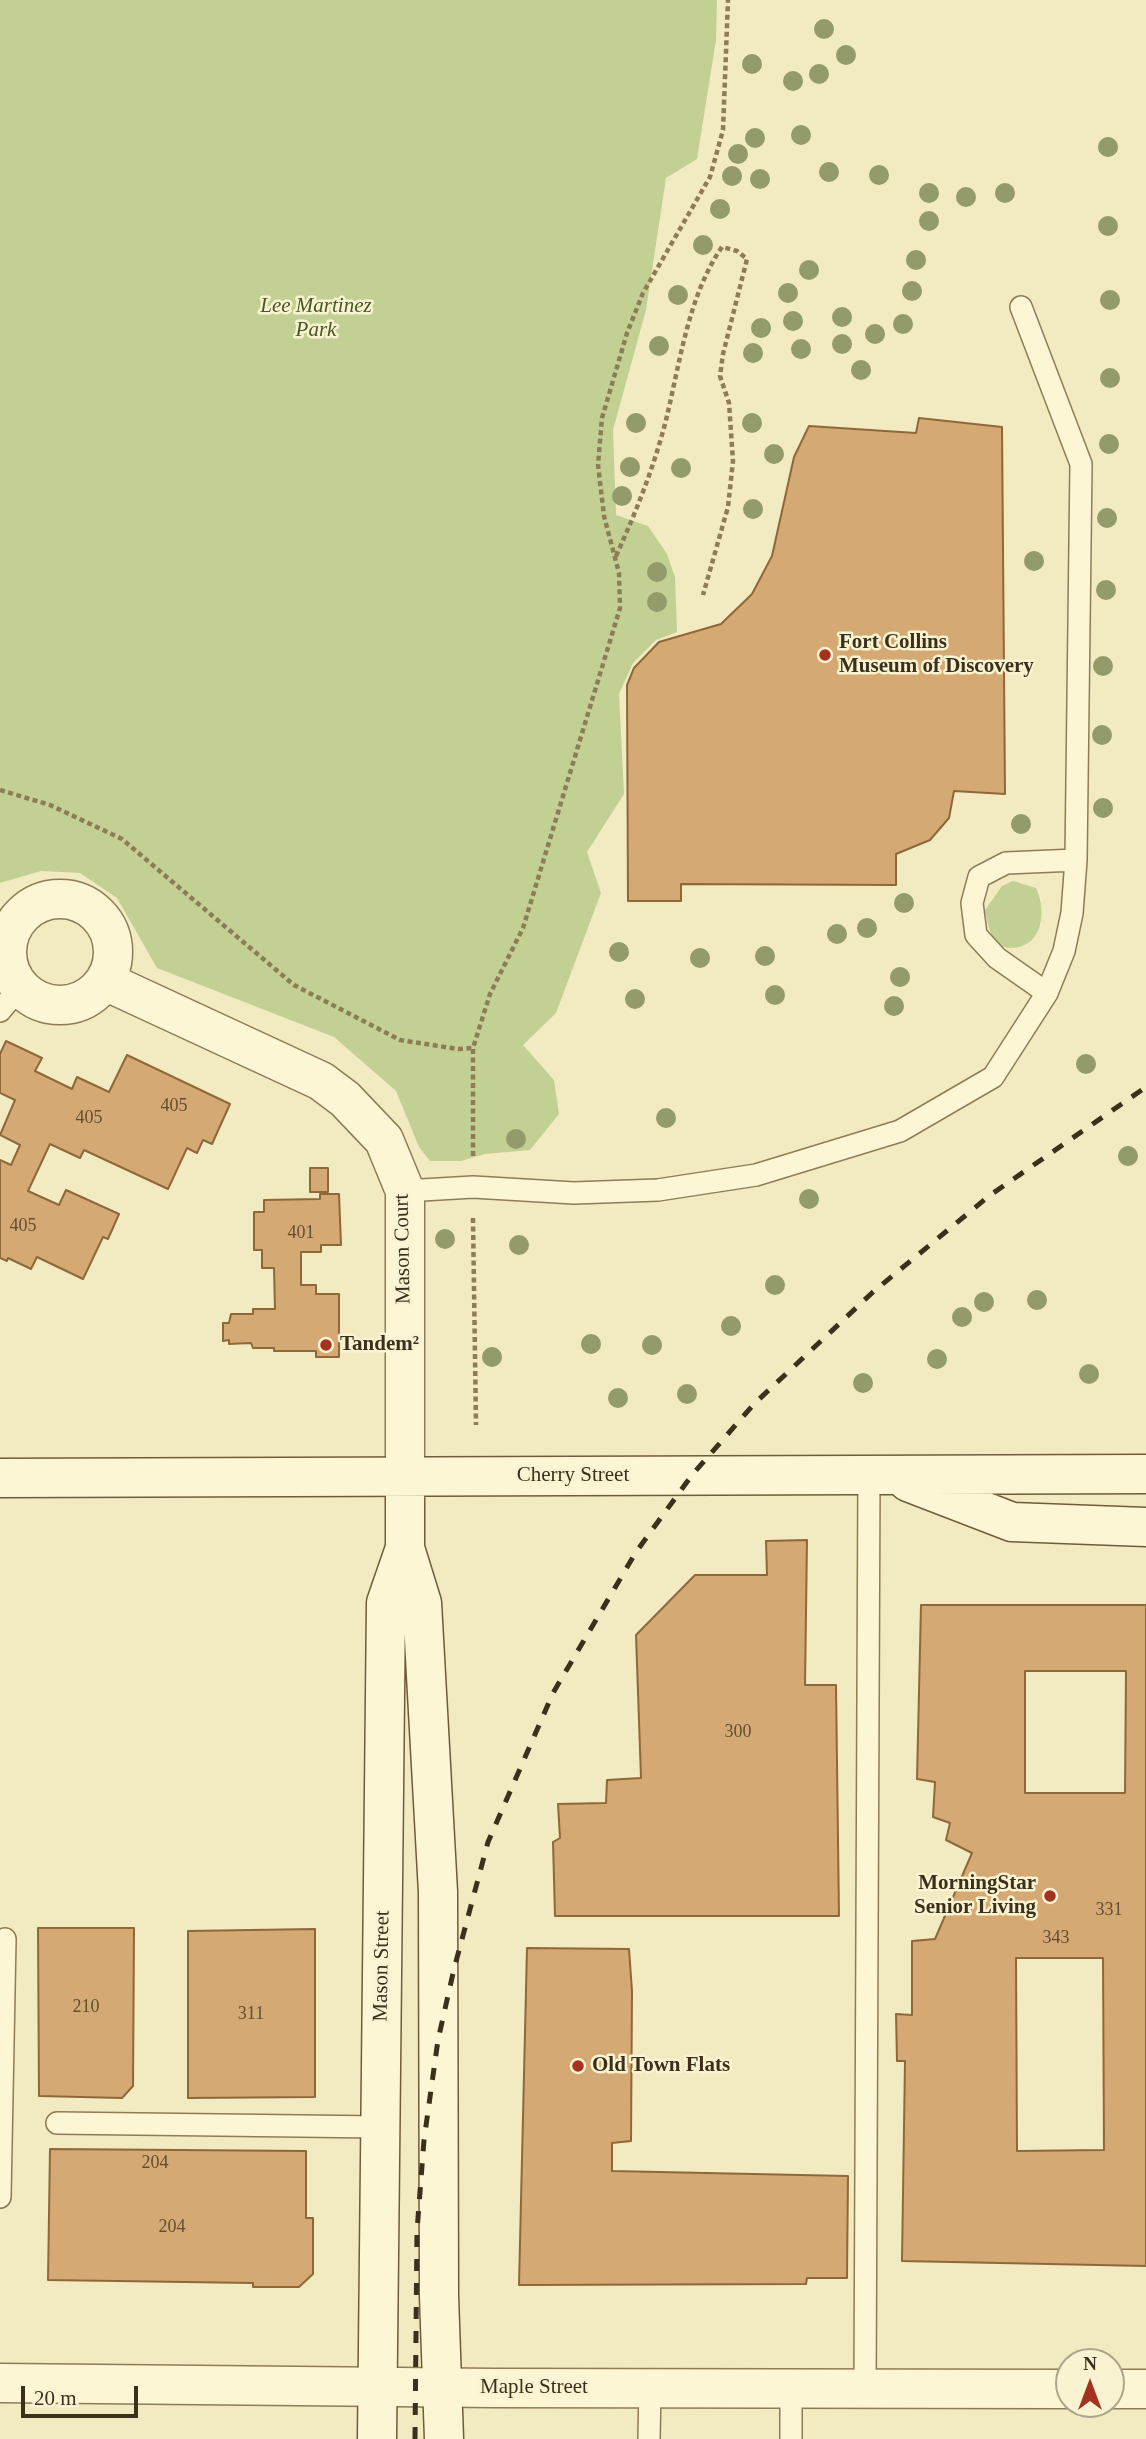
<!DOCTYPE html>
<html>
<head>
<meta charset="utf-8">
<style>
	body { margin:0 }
	#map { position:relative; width:1146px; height:2439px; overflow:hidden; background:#f2eac1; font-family:"Times New Roman",serif }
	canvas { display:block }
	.north { position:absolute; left:1055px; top:2348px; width:70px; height:70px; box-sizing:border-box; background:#f9f3d1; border:2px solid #ada589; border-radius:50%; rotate:0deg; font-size:19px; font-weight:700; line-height:28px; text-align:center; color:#3c301c }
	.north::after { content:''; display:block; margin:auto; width:24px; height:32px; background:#a33220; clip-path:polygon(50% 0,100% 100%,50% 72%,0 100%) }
	.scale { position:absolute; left:21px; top:2386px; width:117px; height:32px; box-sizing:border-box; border:4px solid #3c301c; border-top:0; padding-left:9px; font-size:21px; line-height:24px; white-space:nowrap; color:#3c301c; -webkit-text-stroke:5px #f9f3d1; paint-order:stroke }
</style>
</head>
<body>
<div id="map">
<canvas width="1146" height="2439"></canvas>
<div class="north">N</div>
<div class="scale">20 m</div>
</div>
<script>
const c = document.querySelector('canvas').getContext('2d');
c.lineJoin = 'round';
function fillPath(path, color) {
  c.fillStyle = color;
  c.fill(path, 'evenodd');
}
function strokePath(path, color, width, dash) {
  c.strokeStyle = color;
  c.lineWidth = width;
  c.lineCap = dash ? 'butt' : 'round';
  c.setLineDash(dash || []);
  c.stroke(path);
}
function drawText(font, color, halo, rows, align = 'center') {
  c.font = font + ' "Times New Roman",serif';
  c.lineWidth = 5;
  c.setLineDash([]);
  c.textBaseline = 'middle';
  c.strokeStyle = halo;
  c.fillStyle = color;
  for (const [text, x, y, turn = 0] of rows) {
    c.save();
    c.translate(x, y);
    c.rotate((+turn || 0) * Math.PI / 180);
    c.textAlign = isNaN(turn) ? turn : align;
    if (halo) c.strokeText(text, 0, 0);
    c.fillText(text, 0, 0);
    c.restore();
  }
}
const green = new Path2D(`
	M 0,0 L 717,0 L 716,40 L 697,159 L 666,178 L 646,310 L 613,430 L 616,515 L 648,526 L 667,554 L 675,577 L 677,632 L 656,640 L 633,663 L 619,694 L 624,794 L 587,852 L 601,893 L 556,1013 L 523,1045 L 554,1080 L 559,1114 L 530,1150 L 485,1154 L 461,1161 L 430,1161 L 419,1147 L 396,1091 L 334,1037 L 157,968 L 117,898 L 80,873 L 41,871 L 0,883 Z
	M 1013,881 L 1036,888 C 1047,910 1043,948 1011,948 C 1006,948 1000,946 996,942 C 989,934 987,920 985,910 L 1002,886 Z`);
const building = new Path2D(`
	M 919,418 L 1002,427 L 1005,794 L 954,791 L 949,818 L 930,840 L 896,854 L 896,885 L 681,884 L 681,901 L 628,901 L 627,685 L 634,668 L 659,642 L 721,624 L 752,594 L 772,556 L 794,457 L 809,426 L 916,433 Z
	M 6,1041 L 42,1058 L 35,1071 L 72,1089 L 77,1077 L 109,1092 L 127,1055 L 230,1104 L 212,1144 L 203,1140 L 197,1153 L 187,1148 L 168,1189 L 84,1150 L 80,1158 L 50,1144 L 28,1191 L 59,1205 L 66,1190 L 119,1214 L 108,1239 L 103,1237 L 83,1279 L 37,1257 L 31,1269 L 8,1258 L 7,1261 L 0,1258 L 0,1160 L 11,1165 L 20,1145 L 0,1135 L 15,1100 L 0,1093 L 0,1054 Z
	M 310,1168 L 328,1168 L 328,1192 L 310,1192 Z
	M 320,1194 L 339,1194 L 341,1245 L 321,1245 L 321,1252 L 301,1252 L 301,1285 L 316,1285 L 316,1294 L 339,1294 L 339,1357 L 316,1357 L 316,1351 L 274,1351 L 274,1348 L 253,1348 L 251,1343 L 229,1344 L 229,1340 L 223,1341 L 223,1323 L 229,1323 L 231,1314 L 253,1314 L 253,1309 L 275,1309 L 274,1268 L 262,1268 L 262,1250 L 254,1250 L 254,1212 L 264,1212 L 264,1200 L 320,1199 Z
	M 807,1540 L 805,1685 L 836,1685 L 839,1916 L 555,1916 L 553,1842 L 560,1838 L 558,1804 L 606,1803 L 607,1780 L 641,1778 L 636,1635 L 695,1575 L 767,1575 L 766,1541 Z
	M 921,1605 L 1146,1605 L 1146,2266 L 902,2261 L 905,2061 L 897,2061 L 896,2014 L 912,2015 L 912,1941 L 935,1939 L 972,1853 L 946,1840 L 950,1823 L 933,1817 L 935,1782 L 917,1779 ZM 1025,1671 L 1126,1671 L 1125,1793 L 1025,1793 ZM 1016,1958 L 1103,1958 L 1104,2150 L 1017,2151 Z
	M 38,1928 L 134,1928 L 133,2086 L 122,2098 L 39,2096 Z
	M 315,1929 L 315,2097 L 188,2098 L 188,1931 Z
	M 527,1948 L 629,1949 L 632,1991 L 631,2141 L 612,2143 L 612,2171 L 848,2176 L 847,2278 L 807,2278 L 806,2284 L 519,2285 Z
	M 50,2149 L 306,2151 L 306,2218 L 313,2218 L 313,2274 L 299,2287 L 253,2287 L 253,2283 L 48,2280 Z`);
const path = new Path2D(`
	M 616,556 C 636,512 654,467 666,420 C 680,363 688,296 722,247 L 737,251 L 747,259 L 723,354 L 720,376 L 729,403 L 733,461 L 728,507 L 703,595
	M 0,790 L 50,805 L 122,839 L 294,985 L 400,1040 L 458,1049 L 473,1048
	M 473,1156 L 473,1048 L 490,994 L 523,928 L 620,608 L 619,573 L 604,516 L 598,465 L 602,418 L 627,333 L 643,293 L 710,177 L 723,130 L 728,0
	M 473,1218 L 476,1425`);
const lane = new Path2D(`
	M 1047,993 L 997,958 L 976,935 L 972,903 L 979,877 L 1006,863 L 1076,860
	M 0,1011 L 19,988
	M 405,1191 L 473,1187 L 574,1193 L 658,1190 L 756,1175 L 900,1131 L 993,1077 L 1047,993 L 1064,951 L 1072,913 L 1076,860 L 1081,464 L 1021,307
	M 57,2123 L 380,2127
	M 0,2197 L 5,1939
	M 791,2387 L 791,2439
	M 865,2388 L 869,1474
	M 649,2439 L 650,2387`);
const street = new Path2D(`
	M7 952a53 53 0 1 1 106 0a53 53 0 1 1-106 0Z
	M 105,981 L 321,1081 L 345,1099 L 384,1140 L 405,1191 L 405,1476
	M 0,2383 L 494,2388 L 1069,2389
	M 1111,2389 L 1146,2389`);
const secondary = new Path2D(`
	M 405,1476 L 405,1548 L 422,1603 L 438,1892 L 439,2296 L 444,2439
	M 0,1478 L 1146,1474
	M 908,1482 L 1012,1522 L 1146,1527
	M 377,2439 L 386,1603 L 405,1548`);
const rail = new Path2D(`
	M 415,2439 L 417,2231 L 424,2140 L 438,2040 L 454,1969 L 488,1842 L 553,1693 L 636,1552 L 692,1475 L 754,1404 L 873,1292 L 989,1196 L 1146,1087`);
const trees = [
	[824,29],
	[846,55],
	[752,64],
	[819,74],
	[793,81],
	[801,135],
	[755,138],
	[1108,147],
	[738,154],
	[829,172],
	[879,175],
	[732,176],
	[760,179],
	[929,193],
	[1005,193],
	[966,197],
	[720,209],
	[929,221],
	[1108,226],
	[703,245],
	[916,260],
	[809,270],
	[912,291],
	[788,293],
	[678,295],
	[1110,300],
	[842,317],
	[793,321],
	[903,324],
	[761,328],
	[875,334],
	[842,344],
	[659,346],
	[801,349],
	[753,353],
	[861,370],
	[1110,378],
	[636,423],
	[752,423],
	[1109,444],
	[774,454],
	[630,467],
	[681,468],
	[622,496],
	[753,509],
	[1107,518],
	[1034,561],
	[657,572],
	[1106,590],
	[657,602],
	[1103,666],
	[1102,735],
	[1103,808],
	[1021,824],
	[904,903],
	[867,928],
	[837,934],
	[619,952],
	[765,956],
	[700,958],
	[900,977],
	[775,995],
	[635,999],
	[894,1006],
	[1086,1064],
	[666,1118],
	[516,1139],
	[1128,1156],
	[809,1199],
	[445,1239],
	[519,1245],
	[775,1285],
	[1037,1300],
	[984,1302],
	[962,1317],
	[731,1326],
	[591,1344],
	[652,1345],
	[492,1357],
	[937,1359],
	[1089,1374],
	[863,1383],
	[687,1394],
	[618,1398]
];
const markers = [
	[825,655,7,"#a33220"],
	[326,1345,7,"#a33220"],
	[1050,1896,7,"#a33220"],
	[578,2066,7,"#a33220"]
];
const numberNames = [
	["405",174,1106],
	["405",89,1118],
	["405",23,1226],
	["401",301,1233],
	["300",738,1732],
	["331",1109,1910],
	["343",1056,1938],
	["210",86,2007],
	["311",251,2014],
	["204",155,2163],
	["204",172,2227]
];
const parkNames = [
	["Lee Martinez",316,306],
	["Park",316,330]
];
const poiNames = [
	["Fort Collins",839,643],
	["Museum of Discovery",839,667],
	["Tandem²",340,1345],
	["MorningStar",1036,1884,"right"],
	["Senior Living",1036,1908,"right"],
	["Old Town Flats",592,2066]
];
const streetNames = [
	["Mason Court",403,1249,-91],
	["Cherry Street",573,1475],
	["Mason Street",382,1966,-89],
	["Maple Street",534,2387]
];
fillPath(green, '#c2d193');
fillPath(building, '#d4a973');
strokePath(building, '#8f683a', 2);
strokePath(lane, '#8e7c56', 24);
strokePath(street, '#8e7c56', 41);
strokePath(secondary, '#6f5c3a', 41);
strokePath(path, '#8e7c56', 4.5, [5, 3.5]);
strokePath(lane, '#fcf6d5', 21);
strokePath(street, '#fcf6d5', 38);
strokePath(secondary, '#fcf6d5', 38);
strokePath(rail, '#3c301c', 5, [12, 12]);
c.fillStyle = '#929b69';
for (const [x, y] of trees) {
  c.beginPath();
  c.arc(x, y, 10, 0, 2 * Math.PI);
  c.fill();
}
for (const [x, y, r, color] of markers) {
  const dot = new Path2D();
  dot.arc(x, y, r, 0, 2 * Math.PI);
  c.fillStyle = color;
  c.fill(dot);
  strokePath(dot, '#f9f3d1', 2.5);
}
drawText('18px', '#624e32', null, numberNames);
drawText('italic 21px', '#445a21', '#f9f3d1', parkNames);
drawText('bold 21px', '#3c301c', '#f9f3d1', poiNames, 'left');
drawText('21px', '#3c301c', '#f9f3d1', streetNames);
</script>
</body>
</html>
